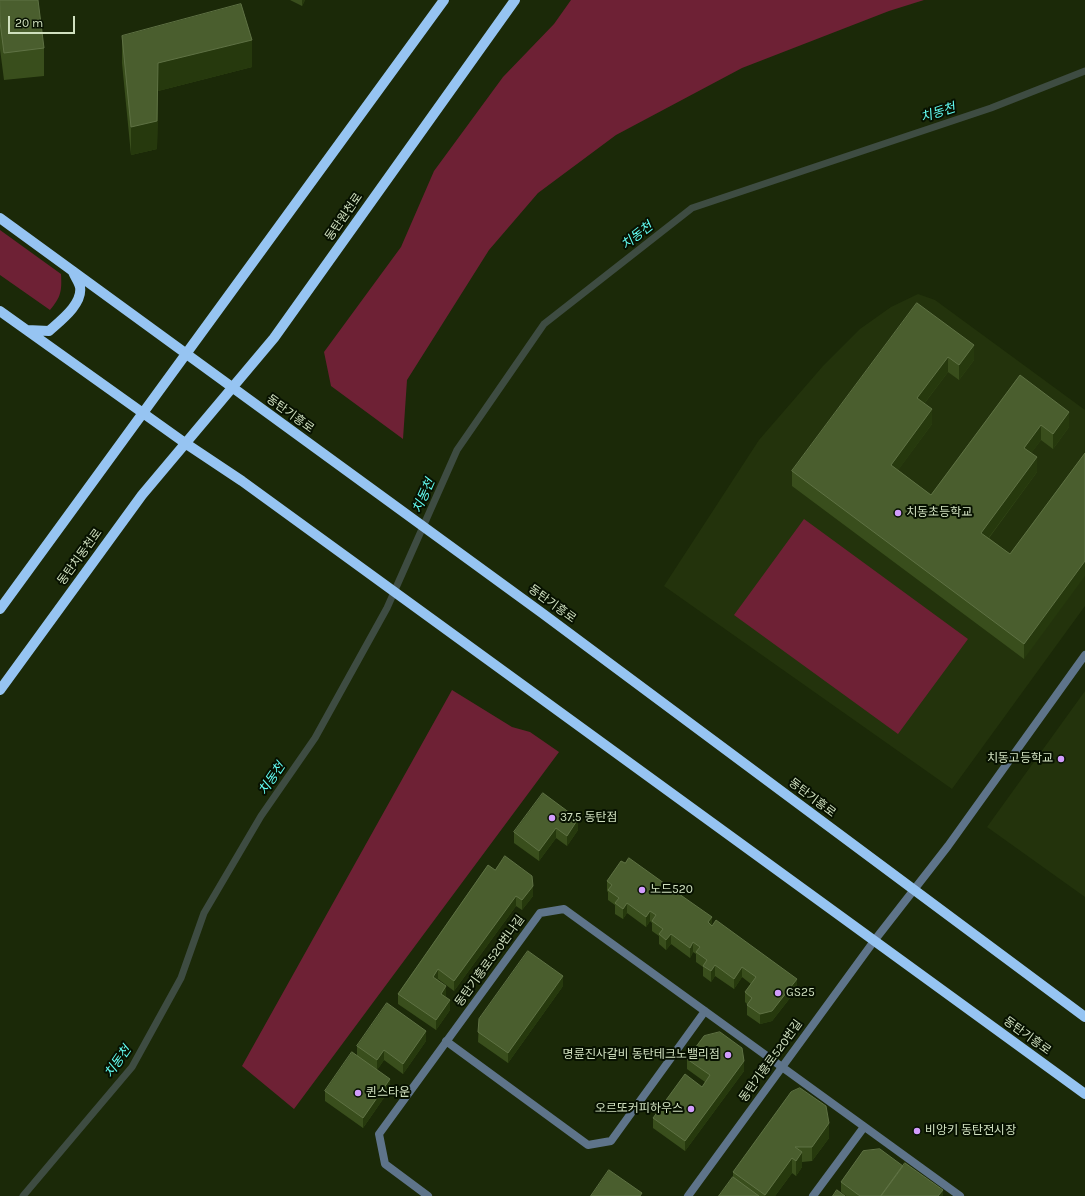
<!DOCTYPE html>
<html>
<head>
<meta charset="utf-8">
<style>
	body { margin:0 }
	#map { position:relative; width:1085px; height:1196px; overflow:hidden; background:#1b2908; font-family:Karla,sans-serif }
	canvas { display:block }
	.scale { position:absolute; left:8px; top:16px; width:67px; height:18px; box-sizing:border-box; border:2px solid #d0e0bf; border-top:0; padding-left:5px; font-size:12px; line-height:14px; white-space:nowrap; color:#d0e0bf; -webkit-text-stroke:3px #071100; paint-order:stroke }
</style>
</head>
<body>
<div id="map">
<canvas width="1085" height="1196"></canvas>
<div class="scale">20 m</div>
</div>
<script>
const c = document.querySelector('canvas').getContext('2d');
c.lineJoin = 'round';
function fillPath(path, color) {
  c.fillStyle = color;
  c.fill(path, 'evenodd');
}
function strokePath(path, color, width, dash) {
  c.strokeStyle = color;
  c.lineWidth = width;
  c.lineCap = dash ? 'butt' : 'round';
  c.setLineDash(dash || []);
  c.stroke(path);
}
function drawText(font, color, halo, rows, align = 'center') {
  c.font = font + ' Karla,"Noto Sans KR",sans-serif';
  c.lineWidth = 4;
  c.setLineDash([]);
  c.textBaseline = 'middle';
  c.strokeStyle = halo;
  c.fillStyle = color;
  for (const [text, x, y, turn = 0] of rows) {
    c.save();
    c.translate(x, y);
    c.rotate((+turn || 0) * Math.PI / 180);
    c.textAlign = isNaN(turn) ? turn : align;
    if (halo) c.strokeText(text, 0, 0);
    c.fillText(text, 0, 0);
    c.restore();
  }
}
const built = new Path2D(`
	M 918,294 L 935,300 L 1085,410 L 1085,606 L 952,789 L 664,586 L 759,440 L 823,366 L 860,329 L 891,307 Z
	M 1085,691 L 1085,897 L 987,827 Z`);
const green = new Path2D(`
	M 571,0 L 924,0 L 889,11 L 742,68 L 616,135 L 538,193 L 489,250 L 407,380 L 403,439 L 331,386 L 324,352 L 401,247 L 434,171 L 503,77 L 554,24 Z
	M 0,230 L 61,274 C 62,291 61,297 50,310 L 0,275 Z
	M 804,519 L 968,639 L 898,734 L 734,615 Z
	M 452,690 L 512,727 L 530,732 L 559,752 L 294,1109 L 242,1066 Z`);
const stream = new Path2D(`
	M 23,1196 L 132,1067 L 181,978 L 204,913 L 261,816 L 315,738 L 387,608 L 457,450 L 544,324 L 692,208 L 991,108 L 1085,71`);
const street = new Path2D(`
	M 446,1041 L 588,1145 L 611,1141 L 705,1011
	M 428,1196 L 385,1164 L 379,1134 L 540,913 L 564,909 L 960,1196
	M 688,1196 L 874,941 L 948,846 L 1085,655
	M 813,1196 L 864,1127`);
const primary = new Path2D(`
	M 0,218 L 542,613 L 1085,1017
	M 0,311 L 185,443 L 242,481 L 1085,1094
	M 27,330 L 49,331 C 60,321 83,304 80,287 C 79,282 75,277 73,272
	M 0,609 L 444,0
	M 0,690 L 142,495 L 274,338 L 515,0`);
const wall = new Path2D(`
	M 0,0 L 44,48 L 44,76 L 4,80 L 0,49 Z
	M 290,0 L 305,0 L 302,6 Z
	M 122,36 L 252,67 L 158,91 L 157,149 L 131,155 L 122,63 Z
	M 917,303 L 974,360 L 959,380 L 948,372 L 924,404 L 932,424 L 898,470 L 931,495 L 1020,375 L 1069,427 L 1053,449 L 1041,440 L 1031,453 L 1037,472 L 989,538 L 1010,554 L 1085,453 L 1024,659 L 792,486 L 792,471 Z
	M 578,819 L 578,830 L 567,846 L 556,838 L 539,861 L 514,843 L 514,832 Z
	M 488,865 L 533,896 L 522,910 L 516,906 L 454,991 L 438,979 L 438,980 L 446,996 L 445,997 L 450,1010 L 436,1030 L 398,1004 L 398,994 Z
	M 607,881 L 668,894 L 712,925 L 797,989 L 772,1021 L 760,1024 L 747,1015 L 747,1004 L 745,1002 L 745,992 L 751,984 L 742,977 L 734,989 L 715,976 L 711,982 L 703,976 L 703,967 L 696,962 L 696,954 L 693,952 L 690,958 L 671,944 L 666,950 L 659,944 L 659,936 L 652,931 L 652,923 L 650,921 L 646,927 L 627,913 L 623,919 L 615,914 L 615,905 L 608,900 L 608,892 L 607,891 Z
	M 563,986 L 508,1063 L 478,1042 L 479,1019 Z
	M 426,1041 L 403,1074 L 384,1060 L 377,1070 L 390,1089 L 363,1128 L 325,1101 L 325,1091 L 357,1056 L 357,1046 Z
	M 687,1059 L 744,1071 L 685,1151 L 653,1128 L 653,1118 L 702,1087 L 705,1082 L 687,1069 Z
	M 829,1123 L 829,1138 L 812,1161 L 802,1162 L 802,1167 L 796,1176 L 792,1173 L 775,1196 L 719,1196 L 733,1177 L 733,1172 Z
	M 841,1182 L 943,1196 L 846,1196 L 841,1192 Z`);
const shadedWall = new Path2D(`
	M 302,0 L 305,0 L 302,6 Z
	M 252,40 L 252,67 L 158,91 L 157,149 L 131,155 L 131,127 L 158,63 Z
	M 974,345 L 974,360 L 959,380 L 959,365 Z
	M 948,357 L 948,372 L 917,413 L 917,398 Z
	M 932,409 L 932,424 L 891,480 L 891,465 Z
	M 1069,412 L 1069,427 L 1053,449 L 1053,434 Z
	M 1041,425 L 1041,440 L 1024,463 L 1024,448 Z
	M 1037,457 L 1037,472 L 981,548 L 981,533 Z
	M 1085,561 L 1085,576 L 1024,659 L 1024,644 Z
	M 578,819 L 578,830 L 567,846 L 567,836 Z
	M 556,828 L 556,838 L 539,861 L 539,851 Z
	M 533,886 L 533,896 L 522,910 L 522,900 Z
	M 668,886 L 668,896 L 664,891 Z
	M 516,896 L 516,906 L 454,991 L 454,981 Z
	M 627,903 L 627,913 L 623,919 L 623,909 Z
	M 650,911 L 650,921 L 646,927 L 646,917 Z
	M 712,917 L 712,927 L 708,922 Z
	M 671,934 L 671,944 L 666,950 L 666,940 Z
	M 693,942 L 693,952 L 690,958 L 690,948 Z
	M 715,965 L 715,976 L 711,982 L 711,971 Z
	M 742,967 L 742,977 L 734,989 L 734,979 Z
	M 438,969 L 438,979 L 433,987 L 433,977 Z
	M 563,976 L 563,986 L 508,1063 L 508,1053 Z
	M 797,979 L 797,989 L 772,1021 L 760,1024 L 760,1014 Z
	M 446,986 L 446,996 L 441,1004 L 441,994 Z
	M 450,1000 L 450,1010 L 436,1030 L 436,1020 Z
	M 426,1031 L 426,1041 L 403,1074 L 403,1064 Z
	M 384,1050 L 384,1060 L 377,1070 L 377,1060 Z
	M 744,1061 L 744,1071 L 685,1151 L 685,1141 Z
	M 390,1079 L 390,1089 L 363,1128 L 363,1118 Z
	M 829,1123 L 829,1138 L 812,1161 L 812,1147 Z
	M 802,1152 L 802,1167 L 796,1176 L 796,1161 Z
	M 792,1158 L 792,1173 L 775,1196 L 765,1196 Z
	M 943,1190 L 943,1196 L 938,1196 Z`);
const building = new Path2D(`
	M 0,0 L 38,0 L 44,48 L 4,53 L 0,22 Z
	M 241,4 L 252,40 L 158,63 L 157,121 L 131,127 L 122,36 Z
	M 917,303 L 974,345 L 959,365 L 948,357 L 917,398 L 932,409 L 891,465 L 931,495 L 1020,375 L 1069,412 L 1053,434 L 1041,425 L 1024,448 L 1037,457 L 981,533 L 1010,554 L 1085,453 L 1085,561 L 1024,644 L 792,471 Z
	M 543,793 L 578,819 L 567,836 L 556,828 L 539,851 L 514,832 Z
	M 505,856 L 532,876 L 533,886 L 522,900 L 516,896 L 454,981 L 438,969 L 433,977 L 446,986 L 441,994 L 450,1000 L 436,1020 L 398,994 L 488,865 L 495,870 Z
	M 629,858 L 668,886 L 664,891 L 668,894 L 672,889 L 712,917 L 708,922 L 712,926 L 716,920 L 797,979 L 772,1011 L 760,1014 L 747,1005 L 752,998 L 745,992 L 756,977 L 742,967 L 734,979 L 715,965 L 711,971 L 703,966 L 707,960 L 696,952 L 700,947 L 693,942 L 690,948 L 671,934 L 666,940 L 659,934 L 663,929 L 652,921 L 656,915 L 650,911 L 646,917 L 627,903 L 623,909 L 615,903 L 619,898 L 608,890 L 612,885 L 607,881 L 621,861 L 625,863 Z
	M 528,951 L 563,976 L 508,1053 L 478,1032 L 479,1019 Z
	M 387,1003 L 426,1031 L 403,1064 L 384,1050 L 377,1060 L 357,1046 Z
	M 720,1032 L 742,1048 L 744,1061 L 685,1141 L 653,1118 L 685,1074 L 702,1087 L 710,1075 L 687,1059 L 704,1036 Z
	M 352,1052 L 390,1079 L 363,1118 L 325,1091 Z
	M 800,1088 L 826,1106 L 829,1123 L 812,1147 L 795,1147 L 802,1152 L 796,1161 L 792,1158 L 765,1195 L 733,1172 L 791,1092 Z
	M 880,1149 L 903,1166 L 881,1196 L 860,1196 L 841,1182 L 863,1151 Z
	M 905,1163 L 943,1190 L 938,1196 L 881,1196 Z
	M 609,1170 L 642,1193 L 640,1196 L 591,1196 Z
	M 733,1177 L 759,1196 L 719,1196 Z
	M 837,1190 L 845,1196 L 833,1196 Z`);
const markers = [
	[898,513,4,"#d29cfd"],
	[1061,759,4,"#d29cfd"],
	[552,818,4,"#d29cfd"],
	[642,890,4,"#d29cfd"],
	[778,993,4,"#d29cfd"],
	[728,1055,4,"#d29cfd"],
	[358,1093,4,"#d29cfd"],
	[691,1109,4,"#d29cfd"],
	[917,1131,4,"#d29cfd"]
];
const streetNames = [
	["동탄원천로",344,217,-55],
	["동탄기흥로",290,414,36],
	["동탄치동천로",80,557,-54],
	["동탄기흥로",552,604,36],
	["동탄기흥로",812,798,37],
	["동탄기흥로520번나길",490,961,-54],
	["동탄기흥로",1027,1036,36],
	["동탄기흥로520번길",771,1061,-54]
];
const poiNames = [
	["치동초등학교",906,513],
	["치동고등학교",1053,759,"right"],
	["37.5 동탄점",560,818],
	["노드520",650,890],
	["GS25",786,993],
	["명륜진사갈비 동탄테크노밸리점",720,1055,"right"],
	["퀸스타운",366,1093],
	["오르또커피하우스",683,1109,"right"],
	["비앙키 동탄전시장",925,1131]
];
const waterNames = [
	["치동천",938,113,-18],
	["치동천",637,236,-38],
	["치동천",424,496,-66],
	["치동천",272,779,-56],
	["치동천",118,1062,-55]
];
fillPath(built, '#23330c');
fillPath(green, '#6e2135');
strokePath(stream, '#3e4c42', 7);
strokePath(street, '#5e748a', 8);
strokePath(primary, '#96c4f2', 10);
fillPath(wall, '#394e1c');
fillPath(shadedWall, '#26390d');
fillPath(building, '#4a5e2e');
strokePath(building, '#5f7244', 1);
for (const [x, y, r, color] of markers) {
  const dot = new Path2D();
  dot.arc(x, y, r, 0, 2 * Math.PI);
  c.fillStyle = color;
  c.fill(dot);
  strokePath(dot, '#071100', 1.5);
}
drawText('12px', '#d0e0bf', '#071100', streetNames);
drawText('12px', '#d0e0bf', '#071100', poiNames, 'left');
drawText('italic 13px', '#62fbf1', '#071100', waterNames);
</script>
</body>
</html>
